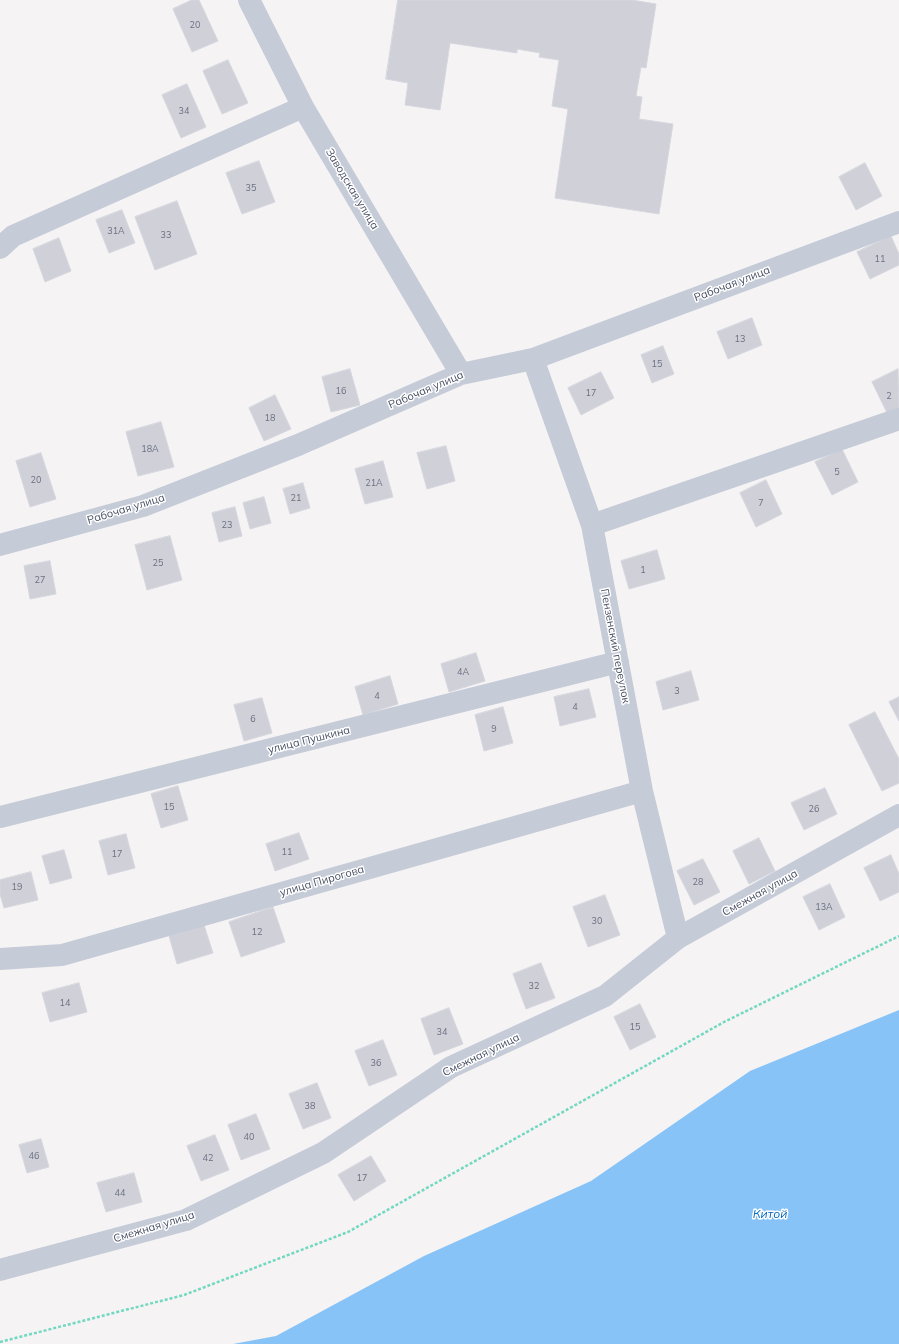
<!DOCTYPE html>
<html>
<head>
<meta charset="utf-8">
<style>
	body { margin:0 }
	canvas { display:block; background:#f5f3f3 }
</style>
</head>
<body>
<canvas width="899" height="1344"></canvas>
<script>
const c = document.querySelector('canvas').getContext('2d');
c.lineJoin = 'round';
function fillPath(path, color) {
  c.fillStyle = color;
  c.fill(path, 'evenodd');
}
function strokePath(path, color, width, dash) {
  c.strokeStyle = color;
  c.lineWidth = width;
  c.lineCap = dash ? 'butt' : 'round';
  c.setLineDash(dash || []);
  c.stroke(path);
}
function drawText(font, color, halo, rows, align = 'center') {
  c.font = font + ' Mulish,sans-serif';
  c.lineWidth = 3;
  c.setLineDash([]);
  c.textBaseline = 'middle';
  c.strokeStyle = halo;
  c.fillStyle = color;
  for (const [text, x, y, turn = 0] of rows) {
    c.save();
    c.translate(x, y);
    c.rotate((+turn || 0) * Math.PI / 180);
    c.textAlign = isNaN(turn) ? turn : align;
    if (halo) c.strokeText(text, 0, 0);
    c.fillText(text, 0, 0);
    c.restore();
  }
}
const water = new Path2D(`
	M 899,1010 L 899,1344 L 233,1344 L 276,1336 L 424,1256 L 591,1181 L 750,1071 Z`);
const building = new Path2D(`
	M 192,0 L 199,0 L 218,41 L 192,52 L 173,9 Z
	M 398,0 L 632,0 L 656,4 L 646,68 L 641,67 L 636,96 L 642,97 L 639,119 L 673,124 L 659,214 L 555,198 L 568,109 L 552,106 L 559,60 L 539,57 L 540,53 L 517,49 L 517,53 L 450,43 L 440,110 L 405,105 L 408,83 L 386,79 Z
	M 228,60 L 248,103 L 222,114 L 203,71 Z
	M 187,84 L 206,127 L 181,138 L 162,95 Z
	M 259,161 L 275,202 L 242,214 L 226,173 Z
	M 865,163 L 882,196 L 856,210 L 839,177 Z
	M 177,201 L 197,254 L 155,270 L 135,217 Z
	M 122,210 L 135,243 L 109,253 L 96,220 Z
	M 891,236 L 899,254 L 899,265 L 870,279 L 857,252 Z
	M 59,238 L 71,271 L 45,282 L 33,249 Z
	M 752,318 L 762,345 L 728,359 L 717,332 Z
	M 663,346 L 674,374 L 652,383 L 641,355 Z
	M 350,369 L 360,405 L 331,412 L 322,377 Z
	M 898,369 L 899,410 L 888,415 L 872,382 Z
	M 601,372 L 614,398 L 581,415 L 568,388 Z
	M 275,395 L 291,429 L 264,441 L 249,408 Z
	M 161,422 L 174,467 L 138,476 L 126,432 Z
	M 446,446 L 455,481 L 427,489 L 417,453 Z
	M 842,449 L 858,482 L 832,495 L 815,462 Z
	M 41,453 L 56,499 L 30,507 L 16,461 Z
	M 383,461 L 393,497 L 365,504 L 355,469 Z
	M 766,480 L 782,514 L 756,527 L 740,493 Z
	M 303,483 L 310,508 L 290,514 L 283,489 Z
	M 264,497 L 271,523 L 250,529 L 243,503 Z
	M 235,507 L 242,536 L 219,542 L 212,513 Z
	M 170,536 L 182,580 L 147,590 L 135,545 Z
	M 657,550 L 665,579 L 629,589 L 621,561 Z
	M 50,561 L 56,594 L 30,599 L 24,566 Z
	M 476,653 L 485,681 L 449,692 L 441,664 Z
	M 691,671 L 699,700 L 663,710 L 656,682 Z
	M 390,676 L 398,704 L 363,715 L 355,687 Z
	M 589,689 L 596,717 L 560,726 L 554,697 Z
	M 899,697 L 899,721 L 889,702 Z
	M 262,698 L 272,733 L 244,741 L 234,705 Z
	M 503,707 L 513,743 L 484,751 L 475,715 Z
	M 875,712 L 899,759 L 899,783 L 882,791 L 849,725 Z
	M 178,786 L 188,820 L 161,828 L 151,794 Z
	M 825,788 L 837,814 L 804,830 L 791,803 Z
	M 299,833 L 309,859 L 275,871 L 266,844 Z
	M 126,834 L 135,868 L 108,875 L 99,841 Z
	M 759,838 L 775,871 L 749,884 L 733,851 Z
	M 64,850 L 72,878 L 50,884 L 42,856 Z
	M 891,855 L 899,874 L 899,892 L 880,901 L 864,868 Z
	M 703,859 L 720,892 L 694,905 L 677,871 Z
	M 31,872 L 38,900 L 4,908 L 0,894 L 0,880 Z
	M 830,884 L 845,917 L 819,930 L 803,897 Z
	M 605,895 L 620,935 L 588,947 L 573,907 Z
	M 273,907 L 285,942 L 241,957 L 229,922 Z
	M 204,925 L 213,953 L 177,964 L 169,936 Z
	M 541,963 L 555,998 L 526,1009 L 513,974 Z
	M 79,983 L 87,1012 L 50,1022 L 42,993 Z
	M 640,1004 L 656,1037 L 630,1050 L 614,1017 Z
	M 449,1008 L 463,1044 L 434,1055 L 421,1019 Z
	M 383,1040 L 397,1075 L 369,1086 L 355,1051 Z
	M 317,1083 L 331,1118 L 303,1129 L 289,1094 Z
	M 256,1114 L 270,1149 L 241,1160 L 228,1125 Z
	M 215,1135 L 229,1170 L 201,1181 L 187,1146 Z
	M 41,1139 L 49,1167 L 27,1173 L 19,1145 Z
	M 371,1156 L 386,1181 L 354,1201 L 338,1175 Z
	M 134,1173 L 142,1202 L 106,1212 L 97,1183 Z`);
const path = new Path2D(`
	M 0,1342 L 184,1295 L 348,1232 L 724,1022 L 899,936`);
const minor = new Path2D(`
	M 249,0 L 303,107 L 461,374
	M 0,248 L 13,236 L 303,107
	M 533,359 L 592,525 L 642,791 L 678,938
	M 592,525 L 899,419
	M 0,545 L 143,506 L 298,445 L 461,374 L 533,359 L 899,222
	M 0,817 L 618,662
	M 0,959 L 62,955 L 642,791
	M 0,1270 L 186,1220 L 323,1153 L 451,1067 L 605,996 L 678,938 L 899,815`);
const numberNames = [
	["20",195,25],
	["34",184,111],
	["35",251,188],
	["31А",116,231],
	["33",166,235],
	["11",880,259],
	["13",740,339],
	["15",657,364],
	["16",341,391],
	["17",591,393],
	["2",889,396],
	["18",270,418],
	["18А",150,449],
	["5",837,472],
	["20",36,480],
	["21А",374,483],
	["21",296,498],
	["7",761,503],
	["23",227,525],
	["25",158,563],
	["1",643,570],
	["27",40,580],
	["4А",463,672],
	["3",677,691],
	["4",377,696],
	["4",575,707],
	["6",253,719],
	["9",494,729],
	["15",169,807],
	["26",814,809],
	["11",287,852],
	["17",117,854],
	["28",698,882],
	["19",17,887],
	["13А",824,907],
	["30",597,921],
	["12",257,932],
	["32",534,986],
	["14",65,1003],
	["15",635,1027],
	["34",442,1032],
	["36",376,1063],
	["38",310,1106],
	["40",249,1137],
	["46",34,1156],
	["42",208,1158],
	["17",362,1178],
	["44",120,1193]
];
const streetNames = [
	["Заводская улица",352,189,59],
	["Рабочая улица",732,284,-21],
	["Рабочая улица",426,390,-23],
	["Рабочая улица",126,509,-17],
	["Пензенский переулок",615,646,79],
	["улица Пушкина",309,740,-14],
	["улица Пирогова",322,881,-16],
	["Смежная улица",760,893,-29],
	["Смежная улица",481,1055,-26],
	["Смежная улица",154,1227,-17]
];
const waterNames = [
	["Китой",770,1214]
];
fillPath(water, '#87c3f7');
fillPath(building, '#cfd0d8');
strokePath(building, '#d6d7df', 1);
strokePath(path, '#72d8c0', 2.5, [3, 2]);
strokePath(minor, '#c6cbd8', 22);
drawText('9px', '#6a6f80', null, numberNames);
drawText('11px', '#484f63', '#fff', streetNames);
drawText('italic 12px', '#0065be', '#fff', waterNames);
</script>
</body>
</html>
